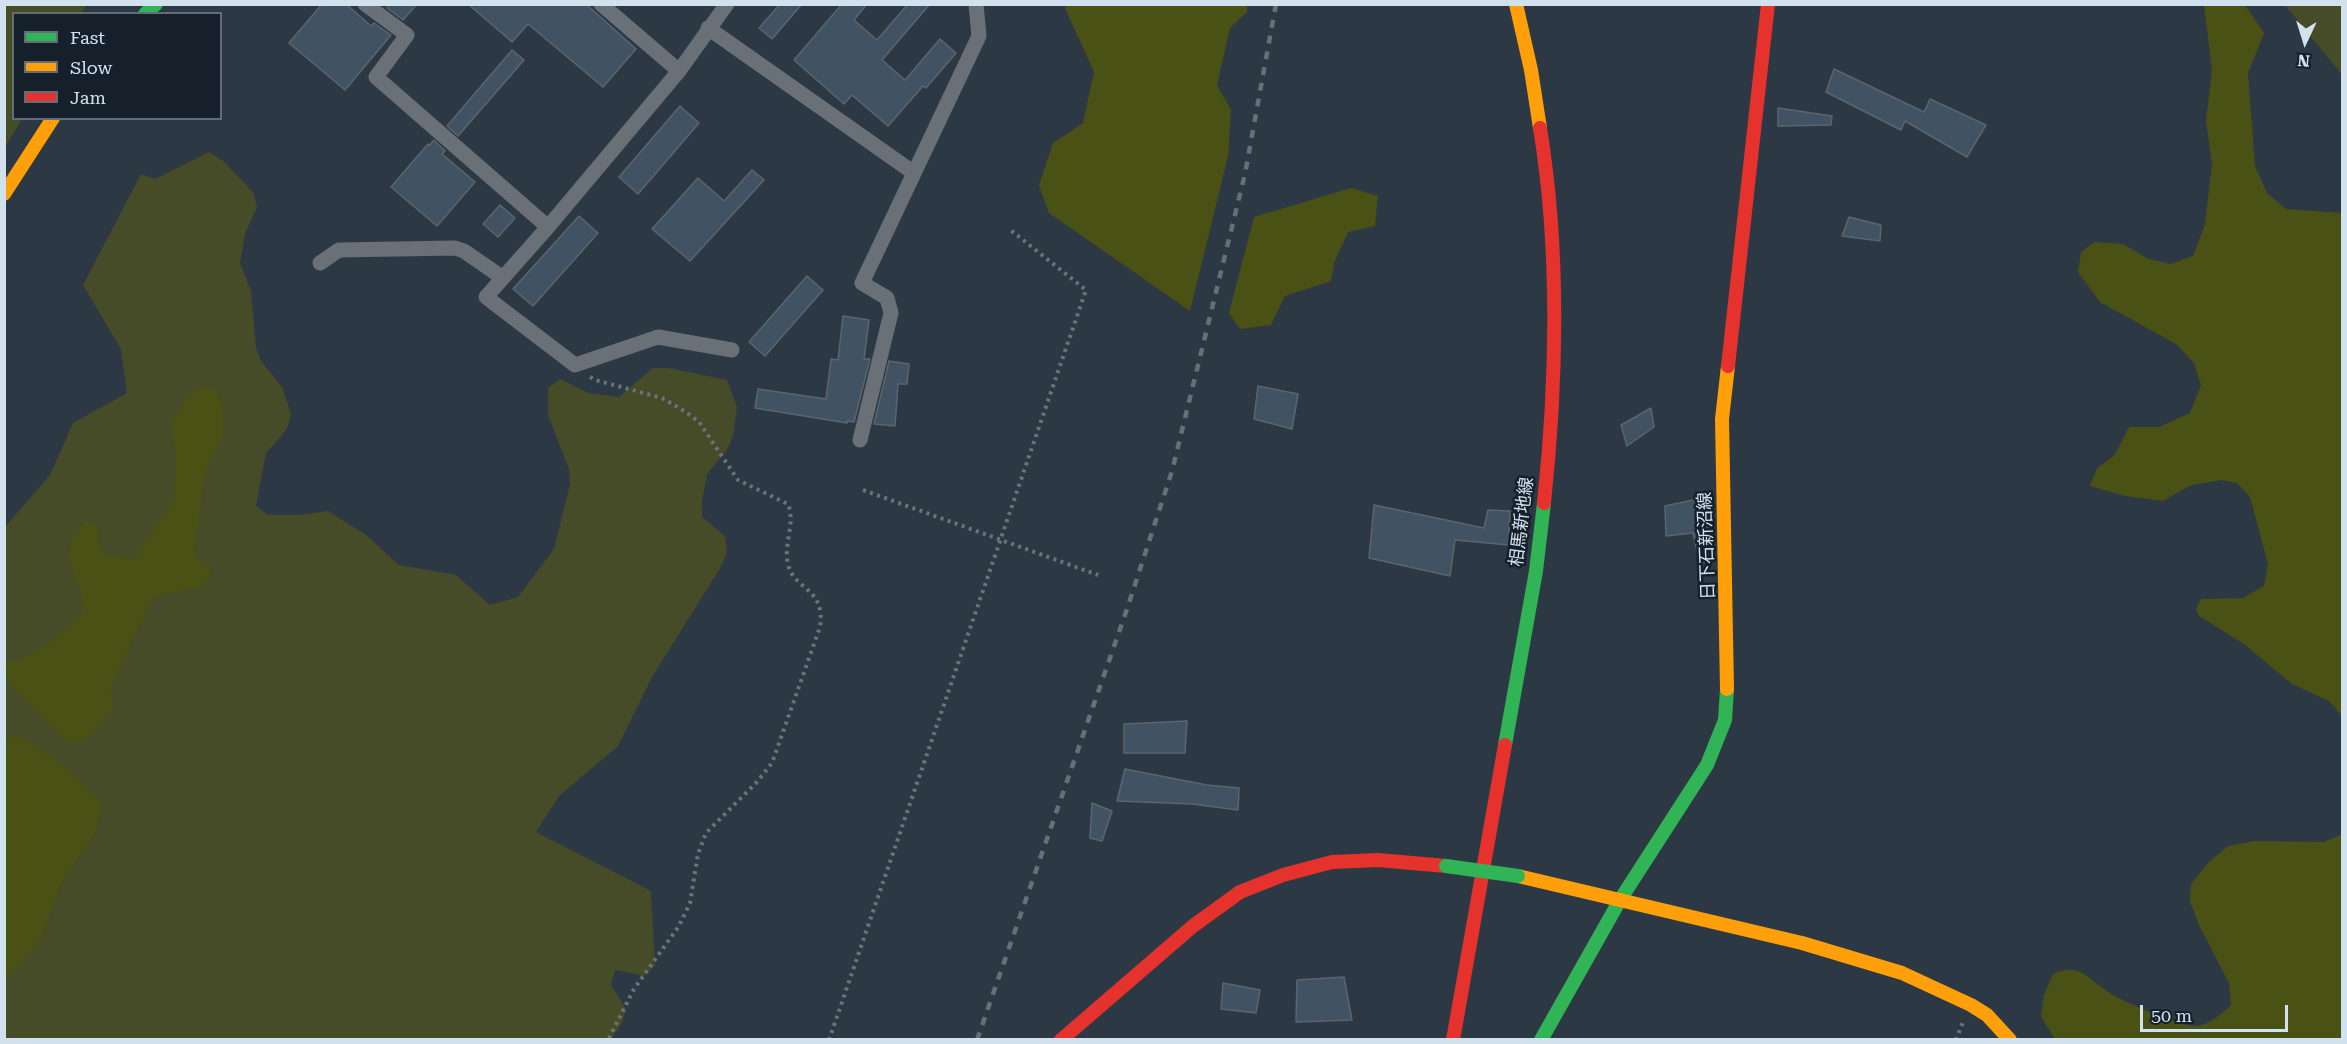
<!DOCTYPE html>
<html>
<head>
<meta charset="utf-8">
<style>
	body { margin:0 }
	#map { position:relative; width:2347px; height:1044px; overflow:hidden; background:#2c3944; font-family:"Roboto Serif",serif }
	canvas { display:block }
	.frame { position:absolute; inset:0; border:6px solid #d2e1ee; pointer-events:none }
	.legend { position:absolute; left:12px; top:12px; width:210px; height:108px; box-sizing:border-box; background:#15202a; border:2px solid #616d78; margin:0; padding:8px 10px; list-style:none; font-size:18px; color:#d2e1ee }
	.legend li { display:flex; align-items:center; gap:12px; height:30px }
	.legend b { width:30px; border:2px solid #616d78 }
	.north { position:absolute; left:2275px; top:12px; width:60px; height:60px; -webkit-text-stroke:4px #15202a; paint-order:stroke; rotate:184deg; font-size:16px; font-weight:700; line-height:24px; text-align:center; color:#d2e1ee }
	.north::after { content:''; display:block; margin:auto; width:21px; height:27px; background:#d2e1ee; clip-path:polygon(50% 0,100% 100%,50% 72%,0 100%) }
	.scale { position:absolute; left:2140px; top:1005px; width:148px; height:27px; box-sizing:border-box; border:3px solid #d2e1ee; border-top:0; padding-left:8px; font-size:18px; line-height:21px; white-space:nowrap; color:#d2e1ee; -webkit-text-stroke:4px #15202a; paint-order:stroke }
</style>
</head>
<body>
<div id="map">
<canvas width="2347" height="1044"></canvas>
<div class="frame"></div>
<ul class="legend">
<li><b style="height:8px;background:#30b455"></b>Fast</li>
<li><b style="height:8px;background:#ff9f0a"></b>Slow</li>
<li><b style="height:8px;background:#e5322d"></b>Jam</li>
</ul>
<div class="north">N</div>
<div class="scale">50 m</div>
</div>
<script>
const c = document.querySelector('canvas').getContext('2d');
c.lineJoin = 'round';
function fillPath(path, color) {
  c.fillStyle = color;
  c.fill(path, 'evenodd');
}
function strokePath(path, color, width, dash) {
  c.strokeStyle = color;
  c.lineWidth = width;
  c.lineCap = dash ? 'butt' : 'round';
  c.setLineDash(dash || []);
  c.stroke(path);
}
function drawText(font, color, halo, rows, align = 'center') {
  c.font = font + ' "Roboto Serif","Noto Sans JP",serif';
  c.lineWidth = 5;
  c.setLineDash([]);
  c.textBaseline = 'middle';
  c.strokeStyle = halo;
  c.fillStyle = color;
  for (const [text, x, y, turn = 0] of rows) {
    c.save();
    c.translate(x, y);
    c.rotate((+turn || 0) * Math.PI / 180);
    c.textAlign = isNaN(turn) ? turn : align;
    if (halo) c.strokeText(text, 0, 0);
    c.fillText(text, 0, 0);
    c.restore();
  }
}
const green = new Path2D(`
	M 5,4 L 86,5 L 81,13 L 14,14 L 14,118 L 22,119 L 5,147 Z
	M 2285,5 L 2342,5 L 2342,75 Z
	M 209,152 L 222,160 L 253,192 L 257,207 L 245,234 L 240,263 L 251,291 L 256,348 L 261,361 L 282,387 L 291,414 L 287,429 L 266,453 L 256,506 L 268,515 L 298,515 L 328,511 L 366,535 L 399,565 L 456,575 L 490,605 L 518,597 L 554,549 L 570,484 L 569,469 L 548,415 L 548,388 L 560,379 L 588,393 L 619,397 L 653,368 L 669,368 L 727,380 L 737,407 L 733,436 L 727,450 L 707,474 L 702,502 L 702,517 L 725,536 L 727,551 L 722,565 L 652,677 L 618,746 L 559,796 L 536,832 L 651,891 L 655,966 L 644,976 L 615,970 L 611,985 L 626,1009 L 622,1023 L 611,1039 L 5,1039 L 4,981 L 42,939 L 61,884 L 94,836 L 9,736 L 5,739 L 5,527 L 50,475 L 73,423 L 127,393 L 121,349 L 83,285 L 141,174 L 155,179 Z`);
const water = new Path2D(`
	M 1066,5 L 1247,5 L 1247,12 L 1230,28 L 1217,85 L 1231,110 L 1228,156 L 1190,311 L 1049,213 L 1039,185 L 1053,143 L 1083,123 L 1094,72 L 1065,8 Z
	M 2204,5 L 2245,5 L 2264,33 L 2248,73 L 2255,166 L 2267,193 L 2286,209 L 2342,213 L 2342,716 L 2329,701 L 2292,684 L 2244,644 L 2199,616 L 2196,609 L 2201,599 L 2243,598 L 2264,586 L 2268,564 L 2250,497 L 2237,483 L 2221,480 L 2191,485 L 2163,501 L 2125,496 L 2090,486 L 2097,468 L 2114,456 L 2129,427 L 2159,427 L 2190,413 L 2201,385 L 2194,363 L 2176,344 L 2100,302 L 2078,272 L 2081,252 L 2095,242 L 2123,244 L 2148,259 L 2171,264 L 2193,256 L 2205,224 L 2212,164 L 2206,121 L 2212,70 Z
	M 1351,188 L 1378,196 L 1375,226 L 1348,232 L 1334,263 L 1331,281 L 1285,296 L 1271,325 L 1240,329 L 1229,313 L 1254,217 Z
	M 200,387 L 216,388 L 223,409 L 222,438 L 205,472 L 194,552 L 197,559 L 211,566 L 211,573 L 203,586 L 153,597 L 111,686 L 113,708 L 95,732 L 76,744 L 67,741 L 12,686 L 5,674 L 5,665 L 9,661 L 23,658 L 50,642 L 83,613 L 81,592 L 68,553 L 72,539 L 85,521 L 98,525 L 98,540 L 102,553 L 133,560 L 175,497 L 176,458 L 171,424 L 187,398 Z
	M 9,736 L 23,737 L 61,763 L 102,805 L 94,836 L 61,884 L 42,939 L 5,981 L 4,739 Z
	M 2342,834 L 2342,1039 L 2055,1039 L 2041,1017 L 2044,995 L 2053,974 C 2080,961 2089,980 2110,993 C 2122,1001 2183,1028 2196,1026 C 2211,1024 2220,1015 2231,1005 L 2229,983 L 2199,925 L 2190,902 L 2191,884 L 2209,862 L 2228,846 L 2254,841 L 2324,842 Z`);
const building = new Path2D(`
	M 322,4 L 346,4 L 371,26 L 374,23 L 391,35 L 345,90 L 289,43 Z
	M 390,4 L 417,4 L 403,20 L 387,8 Z
	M 468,4 L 586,4 L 636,49 L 603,87 L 528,24 L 512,42 Z
	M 780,4 L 802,4 L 772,39 L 759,28 Z
	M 842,4 L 867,4 L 854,20 L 877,40 L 908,4 L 930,4 L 882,60 L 905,80 L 940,39 L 956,53 L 926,88 L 923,86 L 888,126 L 852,95 L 844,104 L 794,60 Z
	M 512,50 L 524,60 L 458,136 L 447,126 Z
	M 1834,69 L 1924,112 L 1930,99 L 1986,125 L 1967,157 L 1905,121 L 1901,130 L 1826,92 Z
	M 680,106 L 699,123 L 638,194 L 619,177 Z
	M 1778,108 L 1832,116 L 1831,125 L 1778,126 Z
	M 434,140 L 445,151 L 442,154 L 475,182 L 437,226 L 391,187 L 428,144 L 429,146 Z
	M 752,170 L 764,180 L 690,261 L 652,229 L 698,178 L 724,201 Z
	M 500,205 L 515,218 L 498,237 L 483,224 Z
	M 579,216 L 598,233 L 533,306 L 513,289 Z
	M 1849,217 L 1881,225 L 1880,241 L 1842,236 Z
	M 807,276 L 823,290 L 765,356 L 749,342 Z
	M 843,316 L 869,320 L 864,359 L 870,359 L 854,422 L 847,421 L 847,423 L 755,408 L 758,389 L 826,399 L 831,359 L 838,360 Z
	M 889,361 L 909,364 L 907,384 L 898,384 L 895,426 L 874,424 Z
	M 1258,386 L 1298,394 L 1292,429 L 1254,419 Z
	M 1651,408 L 1654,427 L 1627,446 L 1621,425 Z
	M 1707,497 L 1711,520 L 1712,560 L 1700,563 L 1693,533 L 1666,536 L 1665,506 Z
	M 1374,505 L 1484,528 L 1488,510 L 1510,511 L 1509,533 L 1522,535 L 1520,546 L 1455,540 L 1450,576 L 1369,558 Z
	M 1187,721 L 1185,753 L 1124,753 L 1124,724 Z
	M 1125,769 L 1207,785 L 1239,788 L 1238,810 L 1192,804 L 1117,801 Z
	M 1092,803 L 1112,811 L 1102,841 L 1090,838 Z
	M 1344,977 L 1352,1020 L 1296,1022 L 1297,980 Z
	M 1223,983 L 1260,990 L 1256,1013 L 1221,1009 Z`);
const path = new Path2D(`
	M 590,377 L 595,380 L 662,398 L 686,412 L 699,422 L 738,480 L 788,504 C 796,524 783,544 788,564 C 794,591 826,587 820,627 L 772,763 L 756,783 L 706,833 L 698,854 L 690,903 L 679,926 L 634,989 L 608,1040
	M 863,490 L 1098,575
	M 829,1040 L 1086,290 L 1008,228
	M 1956,1040 L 1963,1022`);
const street = new Path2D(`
	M 365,4 L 407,35 L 376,77 L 548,227
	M 601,4 L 679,71
	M 727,4 L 679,71 L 548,227 L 486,297 L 575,365 L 658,337 L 732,350
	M 708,28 L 914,173
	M 320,263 L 339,250 L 455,248 L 464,251 L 503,278
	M 860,440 L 891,313 L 887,298 L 862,283 L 979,36 L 976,4`);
const fast = new Path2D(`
	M 145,14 L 156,4
	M 1505,745 L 1536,571 L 1544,503
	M 1541,1040 L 1620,900 L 1707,765 L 1725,720 L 1727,689`);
const slow = new Path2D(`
	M 1516,4 L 1531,70 L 1540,128
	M 4,194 L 53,118
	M 1727,689 L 1722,419 L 1728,366
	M 1518,876 L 1802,943 L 1902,973 L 1971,1005 L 1987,1015 L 2010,1040`);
const jam = new Path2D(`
	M 1540,128 C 1560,251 1557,380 1544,503
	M 1728,366 L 1768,4
	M 1061,1040 L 1193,926 L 1240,892 L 1283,875 L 1332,862 L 1378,860 L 1446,866
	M 1453,1040 L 1505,745`);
const rail = new Path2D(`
	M 977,1040 L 1127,609 L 1172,471 L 1245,174 L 1276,4`);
const fastBridge = new Path2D(`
	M 1446,866 L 1518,876`);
const streetNames = [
	["相馬新地線",1522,522,-83],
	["日下石新沼線",1707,546,-92]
];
fillPath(green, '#464c27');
fillPath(water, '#4a5115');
fillPath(building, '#415363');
strokePath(building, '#5a656e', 1.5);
strokePath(path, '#6d7379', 4, [3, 4.5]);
strokePath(street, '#697077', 15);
strokePath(fast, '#30b455', 14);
strokePath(slow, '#ff9f0a', 14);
strokePath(jam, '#e5322d', 14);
strokePath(rail, '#687077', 4.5, [8, 8]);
strokePath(fastBridge, '#30b455', 14);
drawText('18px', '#d2e1ee', '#15202a', streetNames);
</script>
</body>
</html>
